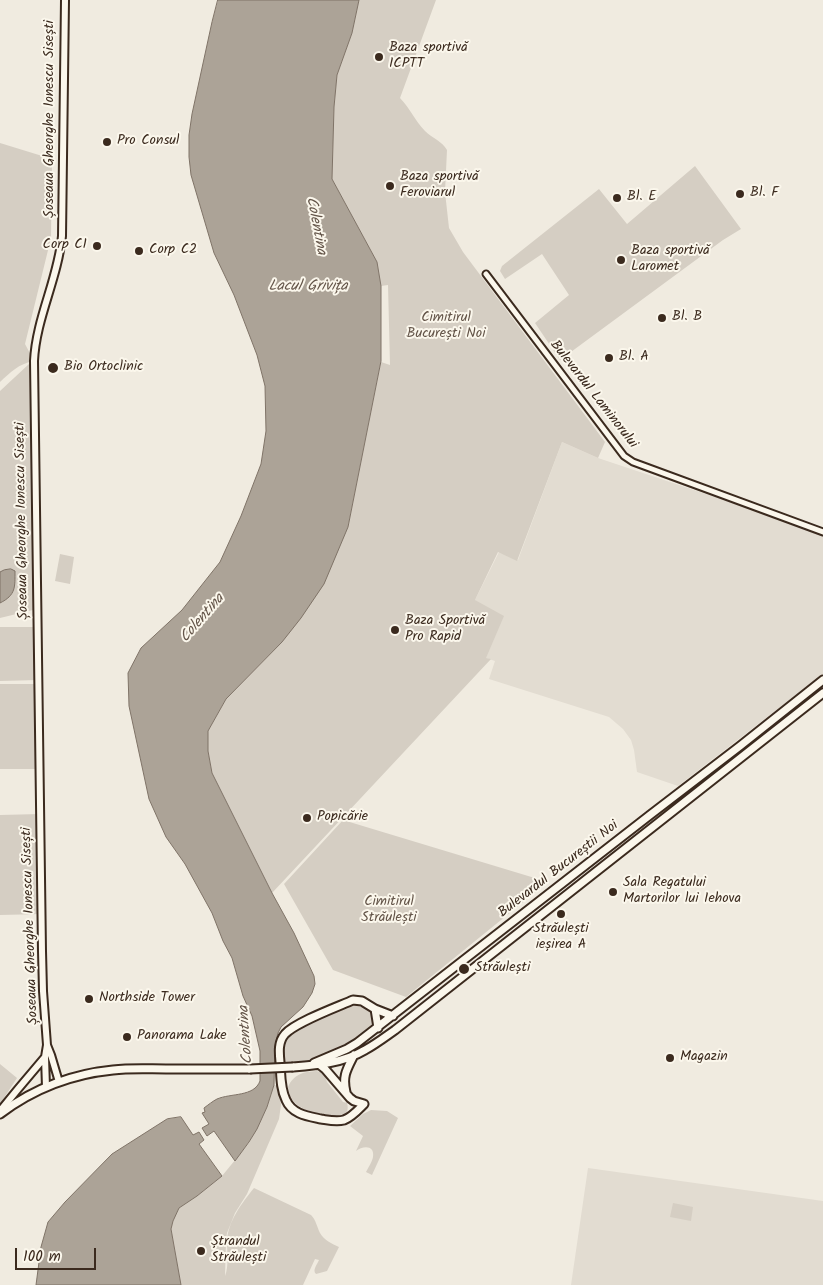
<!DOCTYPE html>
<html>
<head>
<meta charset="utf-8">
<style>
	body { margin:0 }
	#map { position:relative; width:823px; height:1285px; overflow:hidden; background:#f0ebe0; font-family:Kalam,sans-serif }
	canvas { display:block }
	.scale { position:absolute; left:15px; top:1248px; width:81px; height:22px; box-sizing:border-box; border:2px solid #3b2a1e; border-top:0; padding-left:6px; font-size:15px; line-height:18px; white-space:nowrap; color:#3b2a1e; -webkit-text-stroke:4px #fbf7ec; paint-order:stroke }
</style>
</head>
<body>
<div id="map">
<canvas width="823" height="1285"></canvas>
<div class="scale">100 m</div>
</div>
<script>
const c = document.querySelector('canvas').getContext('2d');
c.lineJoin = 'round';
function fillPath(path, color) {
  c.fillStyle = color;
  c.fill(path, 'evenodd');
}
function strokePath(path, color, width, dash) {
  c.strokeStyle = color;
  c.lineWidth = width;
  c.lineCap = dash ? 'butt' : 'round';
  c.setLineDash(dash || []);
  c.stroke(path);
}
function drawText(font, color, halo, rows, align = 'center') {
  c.font = font + ' Kalam,sans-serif';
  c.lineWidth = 4;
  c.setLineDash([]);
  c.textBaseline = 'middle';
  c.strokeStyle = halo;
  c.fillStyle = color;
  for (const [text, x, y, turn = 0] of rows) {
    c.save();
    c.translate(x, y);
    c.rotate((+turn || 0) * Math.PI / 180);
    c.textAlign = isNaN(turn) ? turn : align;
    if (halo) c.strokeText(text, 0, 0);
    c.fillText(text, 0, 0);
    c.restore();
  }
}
const built = new Path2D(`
	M 562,442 L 598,458 L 823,533 L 823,674 L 678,786 L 637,772 L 634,750 L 631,740 L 623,729 L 609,717 L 489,679 L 495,661 L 486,658 L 475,600 L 499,552 L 518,560 Z
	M 588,1168 L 823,1201 L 823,1285 L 571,1285 Z`);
const green = new Path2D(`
	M 359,0 L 436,0 L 400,98 C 410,108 415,121 425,131 C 432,138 442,141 447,150 L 445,192 L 449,228 L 463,252 L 605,442 L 598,458 L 562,442 L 517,561 L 498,552 L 475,600 L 504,616 L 486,658 L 491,659 L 272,893 L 212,773 L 208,751 L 208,731 L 226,699 L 282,642 L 348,527 L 381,362 L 390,365 L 388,285 L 381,286 L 377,262 L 332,179 L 334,107 L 337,75 L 352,33 Z
	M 0,143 L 52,159 L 51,238 L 25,344 L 34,361 C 18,364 11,372 0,382 Z
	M 695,166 L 741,229 L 723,240 L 560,360 L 535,323 L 569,295 L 542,254 L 505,279 L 500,271 L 502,266 L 599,189 L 627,224 Z
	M 33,363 L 37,609 L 0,618 L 0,391 L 29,364 Z
	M 60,554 L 74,557 L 70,584 L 55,581 Z
	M 0,627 L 37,627 L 38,680 L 0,681 Z
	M 0,684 L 38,684 L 39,769 L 0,769 Z
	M 40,814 L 42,914 L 0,915 L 0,815 Z
	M 343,820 L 548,882 L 406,997 L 333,970 L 284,884 Z
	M 353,1004 C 362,1006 372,1009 373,1020 C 373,1024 373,1027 370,1030 C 362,1038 332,1055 322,1057 C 309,1061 295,1062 283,1064 C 281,1035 290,1032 314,1020 C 325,1015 335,1010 346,1005 Z
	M 0,1064 L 17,1078 L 0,1104 Z
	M 316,1071 L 321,1072 L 325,1076 L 327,1082 L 343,1102 L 347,1103 C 349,1110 347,1114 340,1117 C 320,1113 290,1113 288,1087 C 294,1074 303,1072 316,1071 Z
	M 274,1085 L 279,1086 L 281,1105 L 279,1119 L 247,1194 L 235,1213 L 227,1233 L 226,1240 L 225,1276 C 229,1266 227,1252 227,1241 C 228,1221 242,1203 254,1188 L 311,1215 C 316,1220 317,1227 320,1233 C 324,1240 332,1244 339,1247 L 327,1271 L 316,1274 C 312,1270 317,1265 319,1260 L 315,1259 L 303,1285 L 181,1285 L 171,1229 L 175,1214 L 179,1208 L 197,1196 L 222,1176 L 249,1143 L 267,1107 Z
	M 371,1110 L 387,1111 L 398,1118 L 372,1175 L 366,1172 C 368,1168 372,1162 373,1157 C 375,1144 362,1146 356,1151 L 363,1136 L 350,1126 L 363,1114 Z
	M 673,1203 L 693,1207 L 691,1221 L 670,1217 Z`);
const water = new Path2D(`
	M 218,0 L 359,0 L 352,33 L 337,75 L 334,107 L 332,179 L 377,262 L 381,286 L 381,361 L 348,527 L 324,584 L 301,618 L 282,642 L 226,699 L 208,731 L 208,751 L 212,773 L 272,893 L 294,933 L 314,976 L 315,984 L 312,993 L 303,1007 L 281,1027 L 278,1033 L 275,1045 L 274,1085 L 267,1107 L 257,1129 L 249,1142 L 235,1161 L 214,1131 L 207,1136 L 202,1128 L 209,1124 L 202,1113 L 205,1112 L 204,1108 C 208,1105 213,1101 217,1099 C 231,1093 254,1097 260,1081 L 260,1051 L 252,1016 L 243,996 L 232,958 L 223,941 L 212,913 L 185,864 L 166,837 L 149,799 L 129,706 L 128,673 L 141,648 L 182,610 L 220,562 L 241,516 L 261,464 L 266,431 L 265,386 L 257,355 L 234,295 L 214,253 L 191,175 L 189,157 L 189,135 L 192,114 L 212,22 Z
	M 11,569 L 15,571 C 15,587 16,595 0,603 L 0,572 L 4,570 Z
	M 181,1117 L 193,1135 L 199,1132 L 204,1140 L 199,1144 L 222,1176 L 197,1196 L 179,1208 L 173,1221 L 171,1229 L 181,1285 L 36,1285 L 41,1247 L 48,1222 L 65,1202 L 112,1154 L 167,1119 Z`);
const tertiary = new Path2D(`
	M 486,274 L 624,456 L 633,462 L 823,532`);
const secondary = new Path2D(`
	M 47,1045 L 51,1055 L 59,1082
	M 46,1087 L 45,1057 L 47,1045 L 43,991 L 42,951 L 34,361 C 36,318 58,279 62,236 L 65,0
	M 0,1111 L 18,1089 L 45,1057`);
const primary = new Path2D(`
	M 375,1009 L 378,1028
	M 314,1063 L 347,1049 L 357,1043 L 650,815 L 740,746 L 823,680
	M 320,1065 L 325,1069 L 350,1098 L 354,1101 L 364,1104 C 358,1110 352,1117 344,1120 C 336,1122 328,1120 321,1119 C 307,1116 292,1114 286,1100 C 280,1088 281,1075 280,1062 C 279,1052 278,1042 285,1034 C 296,1022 337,1007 353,1000 L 362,1001 L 375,1009 L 393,1016
	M 293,1067 C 318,1065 343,1063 365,1050 C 376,1044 385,1037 395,1030 L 823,693
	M 346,1092 C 342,1076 347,1069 354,1055
	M 0,1114 C 33,1089 72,1074 113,1070 C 130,1068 148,1069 166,1069 C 194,1069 222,1069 250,1069`);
const primaryBridge = new Path2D(`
	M 250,1069 L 293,1067`);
const markers = [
	[379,57,5,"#3b2a1e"],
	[107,142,5,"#3b2a1e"],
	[390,186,5,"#3b2a1e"],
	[740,194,5,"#3b2a1e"],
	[617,198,5,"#3b2a1e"],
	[97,246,5,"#3b2a1e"],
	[139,251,5,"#3b2a1e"],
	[621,260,5,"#3b2a1e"],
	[662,318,5,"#3b2a1e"],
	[609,358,5,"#3b2a1e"],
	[53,368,6,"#3b2a1e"],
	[395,630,5,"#3b2a1e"],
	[307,818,5,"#3b2a1e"],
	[613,892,5,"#3b2a1e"],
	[561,914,5,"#3b2a1e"],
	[464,969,6,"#3b2a1e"],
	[89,999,5,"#3b2a1e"],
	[127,1037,5,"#3b2a1e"],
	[670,1058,5,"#3b2a1e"],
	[201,1251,5,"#3b2a1e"]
];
const poiNames = [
	["Baza sportivă",389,49],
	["ICPTT",389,65],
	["Pro Consul",117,142],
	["Baza sportivă",400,178],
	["Feroviarul",400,194],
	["Bl. F",750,194],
	["Bl. E",627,198],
	["Corp C1",87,246,"right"],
	["Corp C2",149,251],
	["Baza sportivă",631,252],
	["Laromet",631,268],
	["Bl. B",672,318],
	["Bl. A",619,358],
	["Bio Ortoclinic",64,368],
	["Baza Sportivă",405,622],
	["Pro Rapid",405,638],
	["Popicărie",317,818],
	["Sala Regatului",623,884],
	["Martorilor lui Iehova",623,900],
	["Străulești",561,930,"center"],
	["ieșirea A",561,946,"center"],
	["Străulești",475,969],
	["Northside Tower",99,999],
	["Panorama Lake",137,1037],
	["Magazin",680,1058],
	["Ștrandul",211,1243],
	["Străulești",211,1259]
];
const streetNames = [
	["Șoseaua Gheorghe Ionescu Sisești",51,119,-90],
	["Bulevardul Laminorului",593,395,52],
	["Șoseaua Gheorghe Ionescu Sisești",23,521,-91],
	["Bulevardul Bucureștii Noi",559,870,-38],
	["Șoseaua Gheorghe Ionescu Sisești",31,926,-92]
];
const parkNames = [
	["Cimitirul",446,319],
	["București Noi",446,335],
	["Cimitirul",389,903],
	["Străulești",389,919]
];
const waterNames = [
	["Colentina",315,226,79],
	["Lacul Grivița",308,287],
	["Colentina",203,619,-49],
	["Colentina",247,1035,-94]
];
fillPath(built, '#e2dcd1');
fillPath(green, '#d5cec3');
fillPath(water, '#aca397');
strokePath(water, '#7f7367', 1);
strokePath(tertiary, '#3b2a1e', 9);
strokePath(secondary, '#3b2a1e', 10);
strokePath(primary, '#3b2a1e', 11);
strokePath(tertiary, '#fbf7ec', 5);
strokePath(secondary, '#fbf7ec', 6);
strokePath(primary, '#fbf7ec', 7);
strokePath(primaryBridge, '#3b2a1e', 11, []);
strokePath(primaryBridge, '#fbf7ec', 7);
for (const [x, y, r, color] of markers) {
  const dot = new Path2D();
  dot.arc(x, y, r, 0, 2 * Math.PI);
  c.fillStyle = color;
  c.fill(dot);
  strokePath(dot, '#fbf7ec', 2);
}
drawText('14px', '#3b2a1e', '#fbf7ec', poiNames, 'left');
drawText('14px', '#3b2a1e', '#fbf7ec', streetNames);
drawText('14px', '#625347', '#fbf7ec', parkNames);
drawText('italic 15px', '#635448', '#fbf7ec', waterNames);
</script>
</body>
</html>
